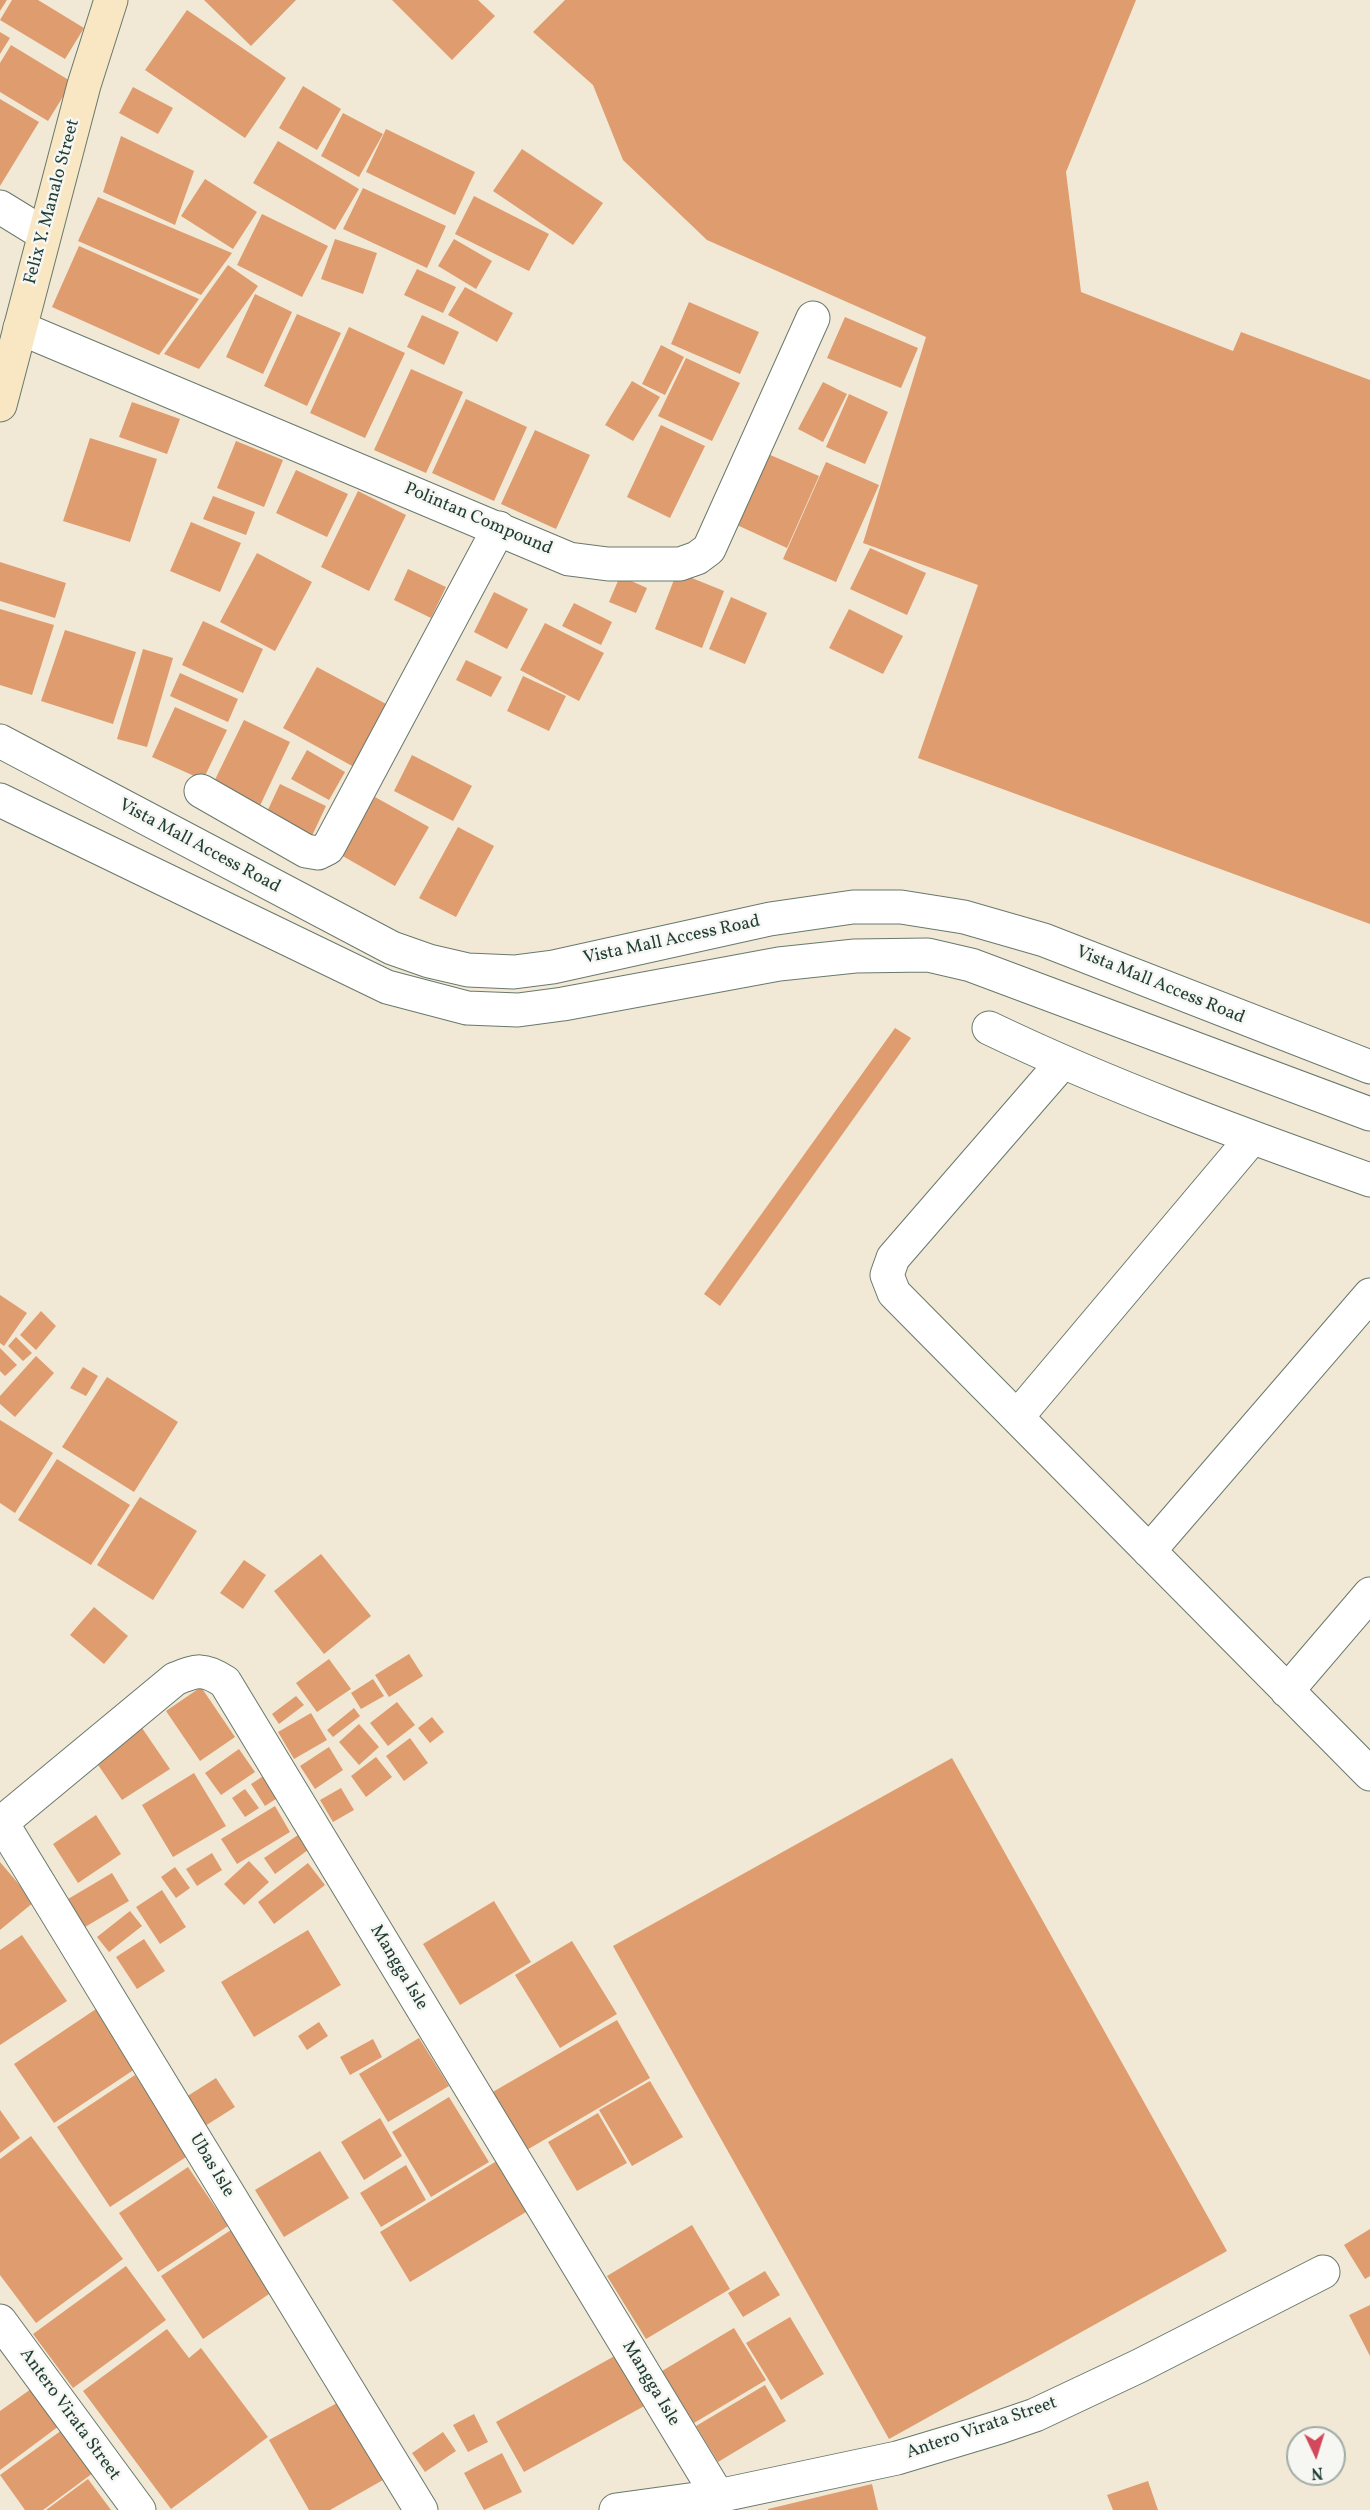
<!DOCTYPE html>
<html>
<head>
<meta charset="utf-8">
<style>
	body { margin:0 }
	#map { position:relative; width:1370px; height:2510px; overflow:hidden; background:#f1e9d5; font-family:Vollkorn,serif }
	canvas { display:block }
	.north { position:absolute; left:1286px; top:2426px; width:60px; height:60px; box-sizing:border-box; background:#f6f6f2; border:2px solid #a0aca6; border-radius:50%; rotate:176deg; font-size:16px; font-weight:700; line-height:24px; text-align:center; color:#1f3d34 }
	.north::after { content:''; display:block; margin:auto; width:21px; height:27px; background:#d1495b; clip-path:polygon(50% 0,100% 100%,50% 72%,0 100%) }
</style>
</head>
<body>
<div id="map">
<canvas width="1370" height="2510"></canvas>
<div class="north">N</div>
</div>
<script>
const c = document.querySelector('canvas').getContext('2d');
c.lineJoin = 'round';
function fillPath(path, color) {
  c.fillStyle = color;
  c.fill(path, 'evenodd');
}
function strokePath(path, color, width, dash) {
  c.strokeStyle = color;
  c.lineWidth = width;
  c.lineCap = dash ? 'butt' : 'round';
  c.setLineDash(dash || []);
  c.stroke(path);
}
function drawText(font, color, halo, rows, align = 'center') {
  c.font = font + ' Vollkorn,serif';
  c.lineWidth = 5;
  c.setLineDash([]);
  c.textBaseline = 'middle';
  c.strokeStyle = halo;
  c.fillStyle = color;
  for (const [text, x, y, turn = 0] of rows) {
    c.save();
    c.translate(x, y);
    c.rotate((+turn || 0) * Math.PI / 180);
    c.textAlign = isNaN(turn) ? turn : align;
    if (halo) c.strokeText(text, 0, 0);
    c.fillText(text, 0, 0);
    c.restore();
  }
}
const building = new Path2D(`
	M 0,0 L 7,0 L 0,11 Z
	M 12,0 L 38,0 L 84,28 L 65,59 L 0,20 Z
	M 204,0 L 296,0 L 251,46 Z
	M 392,0 L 478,0 L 495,16 L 452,60 Z
	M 565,0 L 1136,0 L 1066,172 L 1081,292 L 1233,351 L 1241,332 L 1370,380 L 1370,924 L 918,758 L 978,585 L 863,543 L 926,337 L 707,240 L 623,160 L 593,85 L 533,32 Z
	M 187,10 L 286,78 L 245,138 L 145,70 Z
	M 0,32 L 10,38 L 0,54 Z
	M 11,45 L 72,82 L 48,121 L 0,92 L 0,63 Z
	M 303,86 L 341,109 L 317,150 L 279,128 Z
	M 133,87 L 173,108 L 158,134 L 119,113 Z
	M 0,99 L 39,122 L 0,186 Z
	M 343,113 L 383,134 L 359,177 L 321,156 Z
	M 386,129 L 475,172 L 455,215 L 366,172 Z
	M 121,136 L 194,171 L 175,225 L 103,192 Z
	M 278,141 L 359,189 L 335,230 L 253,183 Z
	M 522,149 L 603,203 L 573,245 L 493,191 Z
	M 205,179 L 257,212 L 233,249 L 181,216 Z
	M 363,188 L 446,226 L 427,268 L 343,229 Z
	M 474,196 L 549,234 L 529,271 L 455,234 Z
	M 98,197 L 232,253 L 201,295 L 78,241 Z
	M 262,214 L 328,246 L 302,297 L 237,265 Z
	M 335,239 L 377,253 L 363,294 L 321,279 Z
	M 454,239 L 492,261 L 476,289 L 438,266 Z
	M 79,246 L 199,299 L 159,355 L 52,307 Z
	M 228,265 L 258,286 L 199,369 L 164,354 Z
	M 417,269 L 456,287 L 443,313 L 404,295 Z
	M 465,287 L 513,313 L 497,342 L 448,315 Z
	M 255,294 L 292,312 L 263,374 L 226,357 Z
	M 689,302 L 759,332 L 740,374 L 671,344 Z
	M 297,314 L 341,333 L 307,406 L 264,386 Z
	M 422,315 L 459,332 L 444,365 L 407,347 Z
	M 845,317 L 918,348 L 901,388 L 827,358 Z
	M 349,327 L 405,353 L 365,438 L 310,413 Z
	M 661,345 L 684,357 L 665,395 L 642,384 Z
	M 686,358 L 740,383 L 712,441 L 658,416 Z
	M 411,369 L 463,392 L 426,473 L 374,450 Z
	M 632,381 L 660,397 L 633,441 L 605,425 Z
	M 823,382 L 847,394 L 823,442 L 798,429 Z
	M 849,394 L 888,412 L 865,464 L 826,447 Z
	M 466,399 L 527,427 L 494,501 L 432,473 Z
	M 132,402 L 180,419 L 167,454 L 119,437 Z
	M 661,425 L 705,446 L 670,518 L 627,497 Z
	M 535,430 L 590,455 L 556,529 L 501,504 Z
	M 90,438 L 157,459 L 130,542 L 63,521 Z
	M 236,441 L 283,460 L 264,507 L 217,488 Z
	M 768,454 L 819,476 L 787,548 L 737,525 Z
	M 826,462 L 879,485 L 836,582 L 783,559 Z
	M 296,470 L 348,494 L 327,537 L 276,513 Z
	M 358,491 L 406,515 L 369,591 L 321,567 Z
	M 213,496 L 255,512 L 246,535 L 203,519 Z
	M 191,522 L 241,543 L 220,592 L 170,571 Z
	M 870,548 L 926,573 L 907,615 L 850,589 Z
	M 257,553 L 312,582 L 275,651 L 220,622 Z
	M 0,562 L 66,583 L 55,618 L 0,601 Z
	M 408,569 L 446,587 L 431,618 L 394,600 Z
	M 677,572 L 724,591 L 702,648 L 655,629 Z
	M 620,576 L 647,588 L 636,613 L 609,602 Z
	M 494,592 L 528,609 L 507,649 L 474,632 Z
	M 731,597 L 767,613 L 745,664 L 709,649 Z
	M 574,603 L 612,622 L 601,645 L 562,626 Z
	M 0,609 L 54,625 L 32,695 L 0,685 Z
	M 849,609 L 903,636 L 883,674 L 829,648 Z
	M 203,621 L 263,649 L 243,693 L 182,665 Z
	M 545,623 L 604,653 L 579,701 L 520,670 Z
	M 65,630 L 136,652 L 113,724 L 41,701 Z
	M 143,649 L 173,658 L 147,747 L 117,739 Z
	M 466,660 L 502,677 L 491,697 L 456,680 Z
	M 317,667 L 388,705 L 354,767 L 283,728 Z
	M 180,673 L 238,699 L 228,722 L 170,696 Z
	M 523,676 L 566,696 L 549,731 L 507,711 Z
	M 175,707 L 227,730 L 203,780 L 152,757 Z
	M 244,720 L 290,742 L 257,812 L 210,790 Z
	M 307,750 L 345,772 L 329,800 L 291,779 Z
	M 412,755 L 472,786 L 453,821 L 394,791 Z
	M 280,784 L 326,806 L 311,838 L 265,816 Z
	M 375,797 L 429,827 L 395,886 L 341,855 Z
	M 458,827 L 494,846 L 456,917 L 419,898 Z
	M 895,1028 L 911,1038 L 720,1306 L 704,1294 Z
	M 0,1295 L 27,1313 L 4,1346 L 0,1343 Z
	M 41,1311 L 56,1326 L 36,1350 L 20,1335 Z
	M 16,1337 L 32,1353 L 23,1361 L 8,1346 Z
	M 0,1348 L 17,1365 L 5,1376 L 0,1371 Z
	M 36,1356 L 54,1373 L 15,1417 L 0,1404 L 0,1396 Z
	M 83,1367 L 98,1376 L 86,1396 L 70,1388 Z
	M 107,1377 L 178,1422 L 134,1492 L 62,1447 Z
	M 0,1420 L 53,1453 L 15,1513 L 0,1503 Z
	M 57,1459 L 130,1505 L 91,1565 L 18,1520 Z
	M 140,1497 L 197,1531 L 153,1600 L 97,1565 Z
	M 321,1554 L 371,1616 L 324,1654 L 274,1591 Z
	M 244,1560 L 266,1575 L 243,1609 L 220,1593 Z
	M 94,1607 L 128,1636 L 104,1664 L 70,1635 Z
	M 409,1654 L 423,1676 L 389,1697 L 375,1675 Z
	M 329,1659 L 351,1689 L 317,1712 L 296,1683 Z
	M 373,1679 L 384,1696 L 361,1709 L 351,1693 Z
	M 201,1687 L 235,1737 L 200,1761 L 166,1711 Z
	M 296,1696 L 304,1705 L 279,1724 L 272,1714 Z
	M 397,1702 L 415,1725 L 388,1746 L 370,1723 Z
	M 354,1708 L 360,1716 L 333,1737 L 327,1730 Z
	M 311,1713 L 327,1740 L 294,1759 L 278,1732 Z
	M 432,1717 L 444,1732 L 430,1743 L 418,1728 Z
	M 359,1724 L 379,1747 L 359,1765 L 339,1742 Z
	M 140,1725 L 170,1769 L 122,1800 L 92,1756 Z
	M 410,1738 L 428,1763 L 404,1781 L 386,1756 Z
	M 329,1747 L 343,1770 L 315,1789 L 300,1766 Z
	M 239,1749 L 255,1772 L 221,1795 L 205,1773 Z
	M 376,1757 L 392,1777 L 366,1797 L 351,1776 Z
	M 952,1758 L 1227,2251 L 889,2439 L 613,1946 Z
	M 194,1773 L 226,1826 L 173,1857 L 142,1805 Z
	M 265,1775 L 279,1797 L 265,1806 L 251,1784 Z
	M 341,1788 L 354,1810 L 333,1822 L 320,1800 Z
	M 245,1789 L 259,1808 L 245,1817 L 232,1798 Z
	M 275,1806 L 290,1832 L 237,1864 L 221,1839 Z
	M 96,1815 L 121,1854 L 78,1883 L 53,1844 Z
	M 298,1835 L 308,1850 L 275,1874 L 264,1858 Z
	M 212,1853 L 222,1870 L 197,1886 L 186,1869 Z
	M 249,1861 L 269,1882 L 244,1905 L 224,1884 Z
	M 0,1862 L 34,1902 L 0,1930 Z
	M 308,1863 L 325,1885 L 274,1924 L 258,1902 Z
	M 175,1867 L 190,1888 L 176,1898 L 161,1877 Z
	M 112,1873 L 129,1901 L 85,1927 L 68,1899 Z
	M 162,1890 L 186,1927 L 160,1944 L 136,1907 Z
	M 494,1901 L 531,1962 L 460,2005 L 423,1944 Z
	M 130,1911 L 142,1926 L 109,1952 L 97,1937 Z
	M 308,1930 L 341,1985 L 254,2037 L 221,1982 Z
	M 22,1935 L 67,2001 L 0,2045 L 0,1950 Z
	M 144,1939 L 165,1971 L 137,1989 L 116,1957 Z
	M 572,1941 L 617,2014 L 560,2048 L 515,1975 Z
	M 99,2007 L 138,2067 L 54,2123 L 14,2064 Z
	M 617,2020 L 650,2078 L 525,2151 L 491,2093 Z
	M 319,2022 L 328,2036 L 307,2050 L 298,2036 Z
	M 419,2038 L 449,2086 L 388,2122 L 359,2074 Z
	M 373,2039 L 382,2057 L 350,2075 L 340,2057 Z
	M 135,2075 L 189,2155 L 110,2207 L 57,2127 Z
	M 216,2078 L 235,2107 L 205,2126 L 186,2097 Z
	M 650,2081 L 683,2137 L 632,2166 L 599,2110 Z
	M 449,2097 L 489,2162 L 431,2197 L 392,2132 Z
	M 0,2110 L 20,2138 L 0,2153 Z
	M 598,2113 L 627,2163 L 577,2191 L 548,2142 Z
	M 380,2118 L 402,2156 L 364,2180 L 341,2142 Z
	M 31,2136 L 123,2259 L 36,2323 L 0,2275 L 0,2159 Z
	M 320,2151 L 349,2198 L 284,2237 L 255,2190 Z
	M 500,2159 L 531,2209 L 410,2282 L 380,2232 Z
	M 406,2165 L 426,2200 L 381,2227 L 360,2193 Z
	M 188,2167 L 228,2226 L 158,2272 L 119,2213 Z
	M 692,2225 L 730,2289 L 646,2339 L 607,2276 Z
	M 1370,2229 L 1370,2276 L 1365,2279 L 1344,2245 Z
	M 231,2230 L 272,2292 L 203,2339 L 161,2276 Z
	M 126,2266 L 166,2320 L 73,2388 L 33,2334 Z
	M 765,2271 L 780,2295 L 743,2317 L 728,2293 Z
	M 1370,2305 L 1370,2356 L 1349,2315 Z
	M 790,2317 L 824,2374 L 781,2400 L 746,2343 Z
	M 734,2328 L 766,2380 L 694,2423 L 662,2371 Z
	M 167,2329 L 189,2358 L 201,2348 L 268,2437 L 171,2509 L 83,2391 Z
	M 620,2353 L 648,2404 L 524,2472 L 496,2422 Z
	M 765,2385 L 786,2421 L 718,2462 L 696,2426 Z
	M 31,2389 L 59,2426 L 0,2470 L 0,2411 Z
	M 339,2402 L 383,2480 L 330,2510 L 309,2510 L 269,2440 Z
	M 474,2414 L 488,2442 L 468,2452 L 453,2425 Z
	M 62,2430 L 93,2473 L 43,2510 L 25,2510 L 0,2475 Z
	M 443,2432 L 456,2451 L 425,2472 L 412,2453 Z
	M 502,2453 L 522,2492 L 484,2510 L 464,2473 Z
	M 88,2479 L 111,2510 L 46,2510 Z
	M 1148,2481 L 1158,2510 L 1113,2510 L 1107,2495 Z
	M 872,2484 L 878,2510 L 768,2510 L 768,2509 Z`);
const minor = new Path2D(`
	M 0,207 L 44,234
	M 20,328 L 569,559 L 608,564 L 680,564 L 697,558 L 709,549 L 813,318
	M 201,791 L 306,851 L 318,853 L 328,848 L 499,528
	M 989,1028 C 1112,1087 1241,1134 1370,1180
	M 1062,1063 L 893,1258 L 887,1275 L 894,1293 L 1370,1774
	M 1017,1417 L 1252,1138
	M 1149,1551 L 1370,1295
	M 1287,1691 L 1370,1594
	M 2,1823 L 421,2510
	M 0,1824 L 175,1679 C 197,1670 204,1668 225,1682 L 718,2496
	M 0,2321 L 139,2510
	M 616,2510 L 718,2496 L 897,2458 L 1000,2427 L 1035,2415 L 1139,2366 L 1323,2272`);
const tertiary = new Path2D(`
	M 0,741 L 392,948 L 429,961 L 468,970 L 514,972 L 553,967 L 770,919 L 853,907 L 901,907 L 964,917 L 1044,940 L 1370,1067
	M 0,800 L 387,987 L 467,1008 L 518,1010 L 563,1004 L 779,964 L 855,956 L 928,955 L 971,965 L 1370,1114`);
const secondary = new Path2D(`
	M 0,405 L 84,85 L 111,0`);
const streetNames = [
	["Felix Y. Manalo Street",53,202,-75],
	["Polintan Compound",478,520,23],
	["Vista Mall Access Road",199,847,28],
	["Vista Mall Access Road",672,941,-12],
	["Vista Mall Access Road",1160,986,22],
	["Mangga Isle",398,1968,59],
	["Ubas Isle",211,2166,59],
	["Mangga Isle",650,2384,59],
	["Antero Virata Street",69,2415,54],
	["Antero Virata Street",982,2429,-19]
];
fillPath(building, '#df9c6e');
strokePath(minor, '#68796c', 35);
strokePath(tertiary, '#68796c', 35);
strokePath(secondary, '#68796c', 35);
strokePath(minor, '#fff', 33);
strokePath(tertiary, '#fff', 33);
strokePath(secondary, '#f9e7c3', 33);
drawText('18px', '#1f3d34', '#f6f6f2', streetNames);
</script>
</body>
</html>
